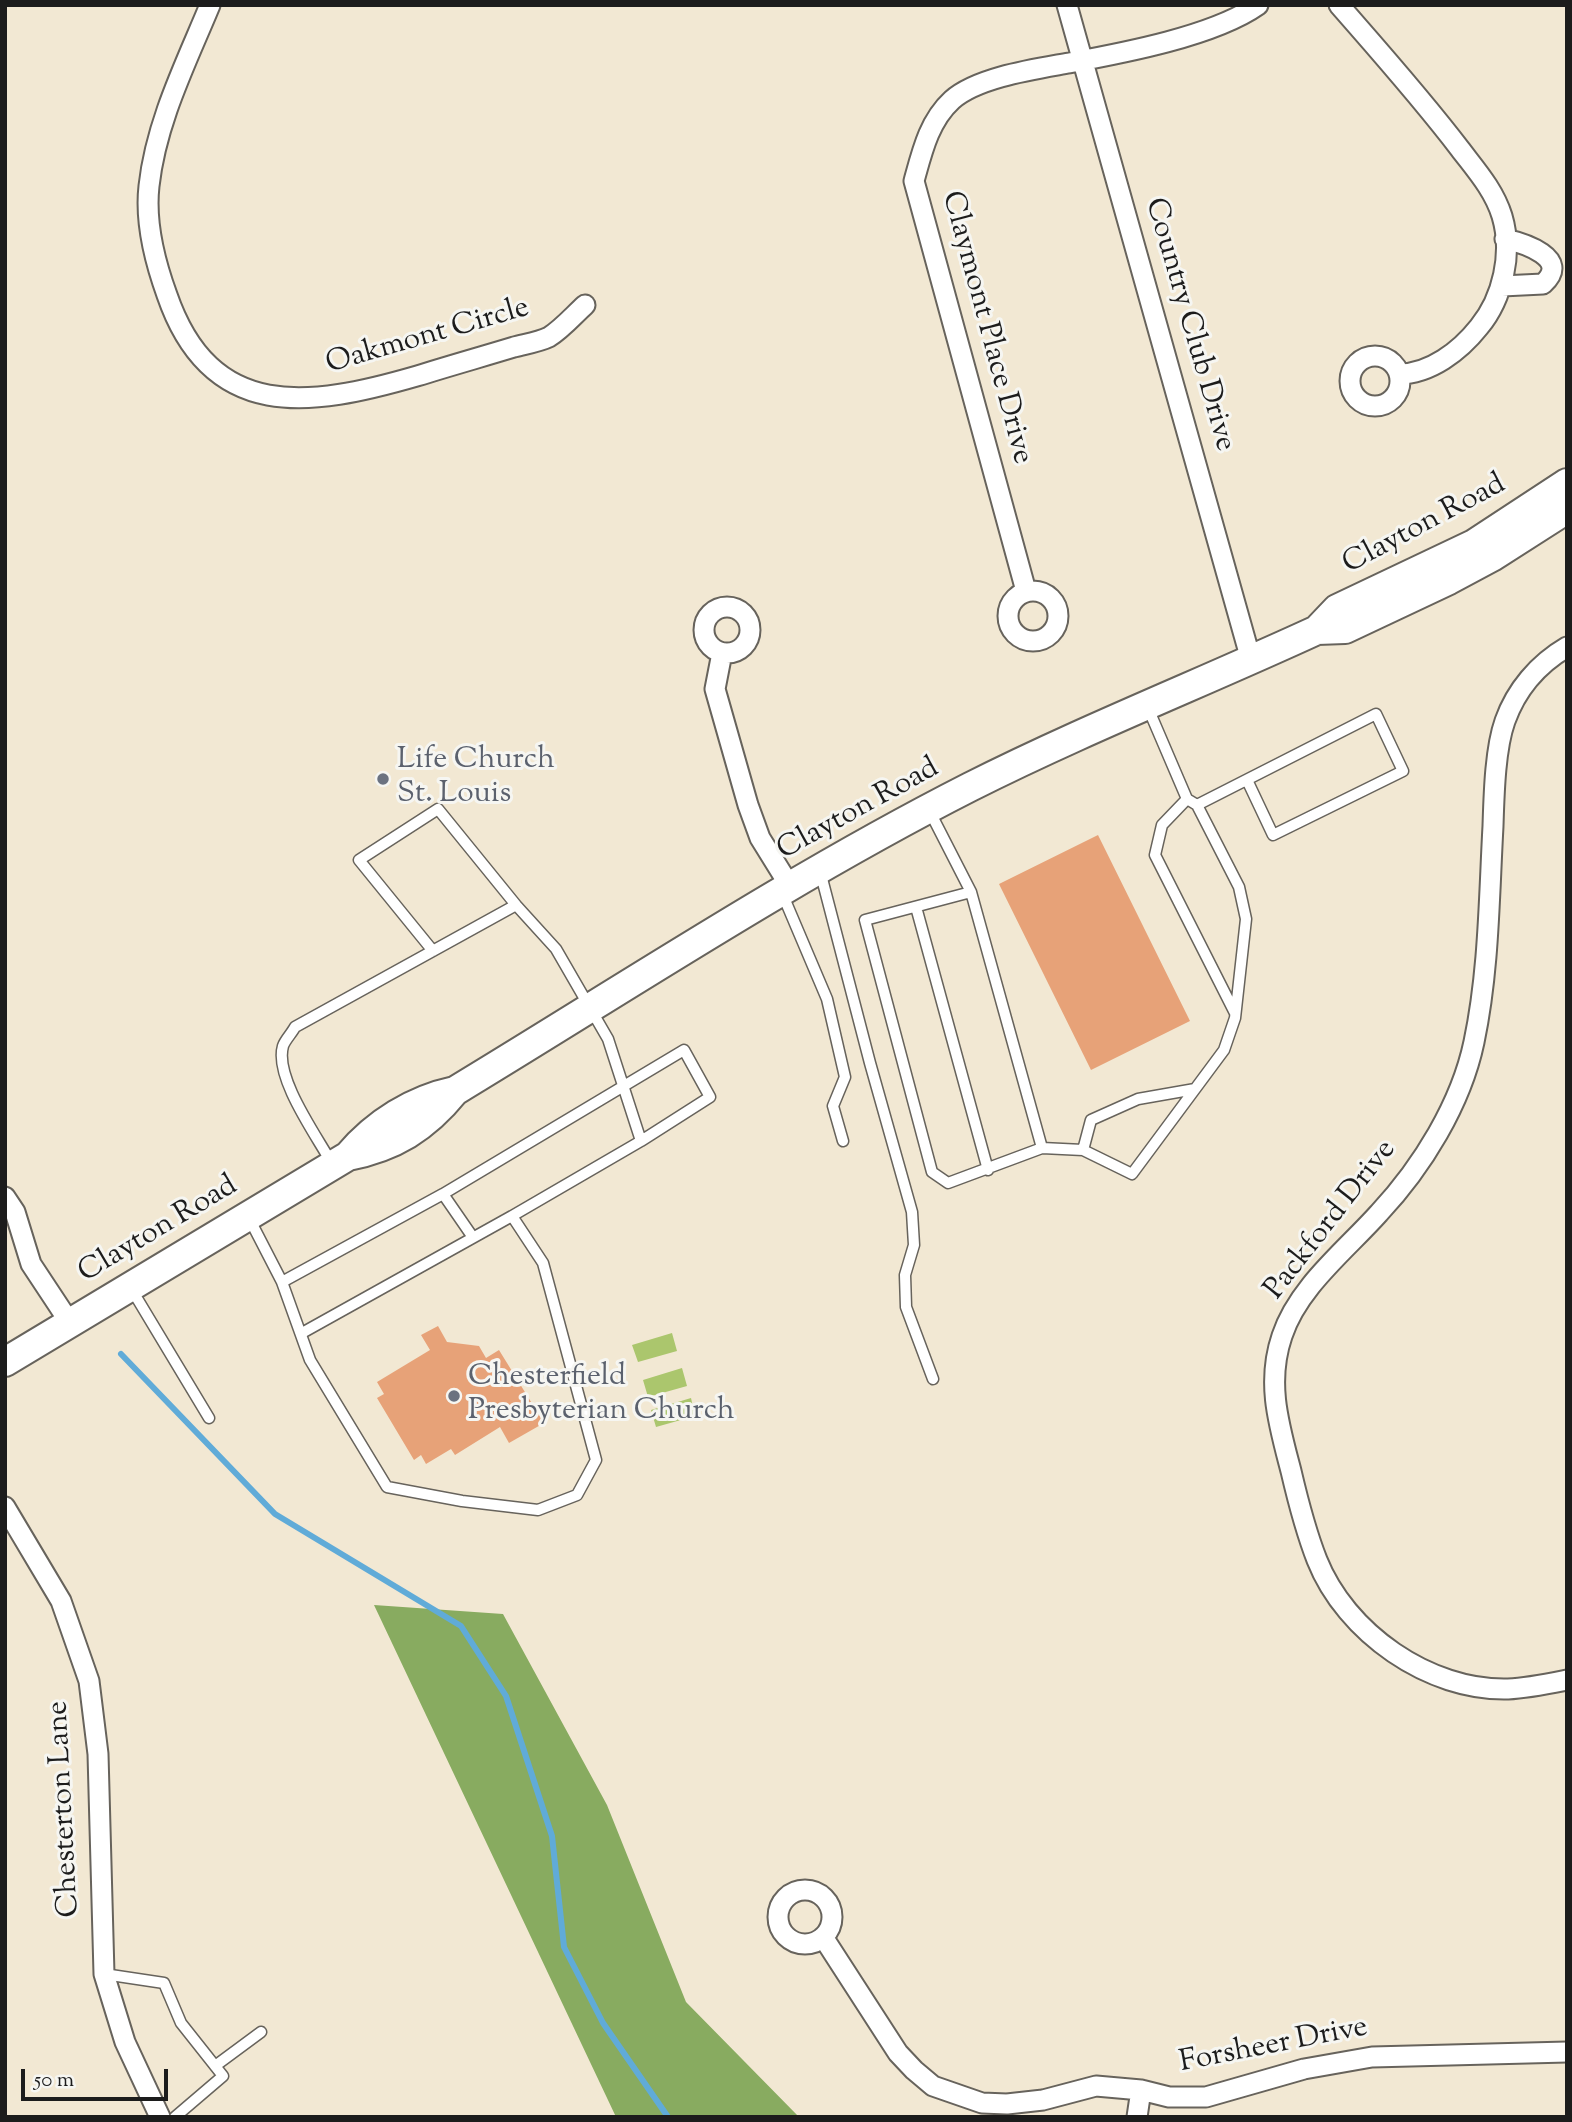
<!DOCTYPE html>
<html>
<head>
<meta charset="utf-8">
<style>
	body { margin:0 }
	#map { position:relative; width:1572px; height:2122px; overflow:hidden; background:#f2e8d3; font-family:"Sorts Mill Goudy",serif }
	canvas { display:block }
	.frame { position:absolute; inset:0; border:7px solid #1c1c1c; pointer-events:none }
	.scale { position:absolute; left:21px; top:2069px; width:147px; height:32px; box-sizing:border-box; border:4px solid #1c1c1c; border-top:0; padding-left:9px; font-size:21px; line-height:24px; white-space:nowrap; color:#1c1c1c; -webkit-text-stroke:5px #f6f6f2; paint-order:stroke }
</style>
</head>
<body>
<div id="map">
<canvas width="1572" height="2122"></canvas>
<div class="frame"></div>
<div class="scale">50 m</div>
</div>
<script>
const c = document.querySelector('canvas').getContext('2d');
c.lineJoin = 'round';
function fillPath(path, color) {
  c.fillStyle = color;
  c.fill(path, 'evenodd');
}
function strokePath(path, color, width, dash) {
  c.strokeStyle = color;
  c.lineWidth = width;
  c.lineCap = dash ? 'butt' : 'round';
  c.setLineDash(dash || []);
  c.stroke(path);
}
function drawText(font, color, halo, rows, align = 'center') {
  c.font = font + ' "Sorts Mill Goudy",serif';
  c.lineWidth = 6;
  c.setLineDash([]);
  c.textBaseline = 'middle';
  c.strokeStyle = halo;
  c.fillStyle = color;
  for (const [text, x, y, turn = 0] of rows) {
    c.save();
    c.translate(x, y);
    c.rotate((+turn || 0) * Math.PI / 180);
    c.textAlign = isNaN(turn) ? turn : align;
    if (halo) c.strokeText(text, 0, 0);
    c.fillText(text, 0, 0);
    c.restore();
  }
}
const green = new Path2D(`
	M 672,1333 L 677,1351 L 638,1362 L 632,1345 Z
	M 682,1368 L 687,1386 L 648,1397 L 643,1380 Z
	M 691,1398 L 695,1416 L 656,1427 L 651,1410 Z`);
const forest = new Path2D(`
	M 374,1605 L 503,1614 L 607,1805 L 686,2002 L 799,2117 L 616,2117 Z`);
const stream = new Path2D(`
	M 121,1354 L 275,1514 L 461,1626 L 506,1696 L 552,1836 L 564,1947 L 603,2023 L 668,2117`);
const building = new Path2D(`
	M 1098,835 L 1190,1021 L 1091,1070 L 999,884 Z
	M 438,1326 L 447,1342 L 479,1346 L 486,1358 L 499,1350 L 544,1423 L 509,1443 L 500,1427 L 455,1455 L 451,1449 L 426,1464 L 421,1455 L 414,1460 L 377,1398 L 384,1394 L 377,1382 L 430,1350 L 421,1335 Z`);
const service = new Path2D(`
	M 1187,799 L 1162,825 L 1155,855 L 1235,1013
	M 1197,805 L 1376,714 L 1403,771 L 1273,835 L 1247,780
	M 929,810 L 971,892 L 1042,1148 L 948,1183 L 932,1172 L 865,920 L 971,892
	M 820,871 L 870,1063 L 912,1212 L 914,1245 L 905,1275 L 906,1307 L 933,1379
	M 782,893 L 827,999 L 845,1077 L 833,1106 L 843,1141
	M 916,907 L 988,1170
	M 433,951 L 359,860 L 438,809 L 516,905
	M 1042,1148 L 1083,1150 L 1132,1174 L 1224,1050 L 1235,1018 L 1246,919 L 1239,887 L 1197,805 L 1187,799 L 1148,708
	M 1083,1150 L 1091,1120 L 1138,1099 L 1195,1089
	M 331,1162 C 316,1135 274,1077 283,1046 C 285,1040 292,1033 295,1027 L 516,905 L 556,949 L 608,1039 L 641,1141 L 512,1216
	M 250,1220 L 282,1282 L 310,1360 L 387,1487 L 462,1501 L 538,1510 L 577,1495 L 596,1460 L 543,1263 L 512,1216 L 302,1333
	M 472,1236 L 443,1194 L 684,1050 L 710,1097 L 641,1141
	M 282,1282 L 443,1194
	M 132,1290 L 209,1418
	M 104,1974 L 164,1983 L 181,2023 L 223,2076 L 175,2117
	M 215,2066 L 261,2032`);
const minor = new Path2D(`
	M 210,5 C 186,63 156,122 149,186 C 145,221 155,262 167,295 C 211,423 310,407 417,376 C 449,366 481,357 514,347 C 525,344 539,342 549,337 C 562,329 574,315 585,305
	M 1067,5 L 1251,660
	M 1339,5 C 1380,52 1422,99 1460,149 C 1476,170 1494,190 1502,216 C 1513,253 1503,298 1479,327 C 1460,351 1430,374 1399,374
	M 1502,286 L 1543,284 C 1572,258 1523,243 1505,239
	M1350 381a25 25 0 1 1 50 0a25 25 0 1 1-50 0Z
	M1008 616a25 25 0 1 1 50 0a25 25 0 1 1-50 0Z
	M 1026,591 L 914,181 C 922,152 929,121 952,100 C 978,77 1036,69 1069,63 C 1123,53 1214,36 1258,5
	M704 630a23 23 0 1 1 46 0a23 23 0 1 1-46 0Z
	M 1567,647 C 1538,664 1516,690 1505,721 C 1495,749 1494,795 1493,826 C 1489,898 1489,971 1474,1042 C 1461,1104 1422,1167 1379,1213 C 1346,1250 1298,1287 1282,1336 C 1266,1383 1279,1425 1291,1471 C 1298,1501 1306,1532 1317,1560 C 1346,1633 1429,1691 1508,1689 C 1528,1688 1547,1684 1567,1680
	M 722,653 L 715,689 L 748,805 L 760,838 L 791,888
	M 5,1197 L 15,1212 L 31,1264 L 70,1323
	M 5,1507 L 61,1601 L 89,1681 L 98,1754 L 104,1974 L 125,2042 L 160,2117
	M778 1917a27 27 0 1 1 54 0a27 27 0 1 1-54 0Z
	M 823,1937 L 898,2053 L 914,2070 L 933,2086 L 982,2103 L 1007,2104 L 1043,2100 L 1096,2086 L 1141,2090 L 1169,2097 L 1206,2097 L 1304,2069 L 1372,2057 L 1567,2052
	M 1137,2117 L 1141,2090`);
const secondary = new Path2D(`
	M 1317,630 L 1345,629 L 1449,580 L 1492,557 L 1567,509
	M 348,1156 C 394,1147 425,1128 455,1091 C 625,988 793,877 970,787 C 1083,730 1202,683 1317,630 L 1337,609 L 1474,544 L 1567,483
	M 5,1362 L 348,1156 C 376,1123 413,1100 455,1091`);
const markers = [
	[383,779,7,"#6b7280"],
	[454,1396,7,"#6b7280"]
];
const streetNames = [
	["Country Club Drive",1188,325,74],
	["Claymont Place Drive",985,328,75],
	["Oakmont Circle",428,338,-16],
	["Clayton Road",1425,526,-28],
	["Clayton Road",859,811,-29],
	["Packford Drive",1332,1221,-52],
	["Clayton Road",159,1231,-31],
	["Chesterton Lane",66,1809,-93],
	["Forsheer Drive",1274,2047,-11]
];
const worshipNames = [
	["Life Church",397,762],
	["St. Louis",397,796],
	["Chesterfield",468,1379],
	["Presbyterian Church",468,1413]
];
fillPath(green, '#abc66d');
fillPath(forest, '#88ab60');
strokePath(stream, '#60abd8', 6);
fillPath(building, '#e7a278');
strokePath(service, '#67635c', 13);
strokePath(minor, '#67635c', 23);
strokePath(secondary, '#67635c', 32);
strokePath(service, '#fff', 10);
strokePath(minor, '#fff', 19);
strokePath(secondary, '#fff', 28);
for (const [x, y, r, color] of markers) {
  const dot = new Path2D();
  dot.arc(x, y, r, 0, 2 * Math.PI);
  c.fillStyle = color;
  c.fill(dot);
  strokePath(dot, '#f6f6f2', 2.5);
}
drawText('30px', '#1c1c1c', '#f6f6f2', streetNames);
drawText('30px', '#5b616d', '#f6f6f2', worshipNames, 'left');
</script>
</body>
</html>
